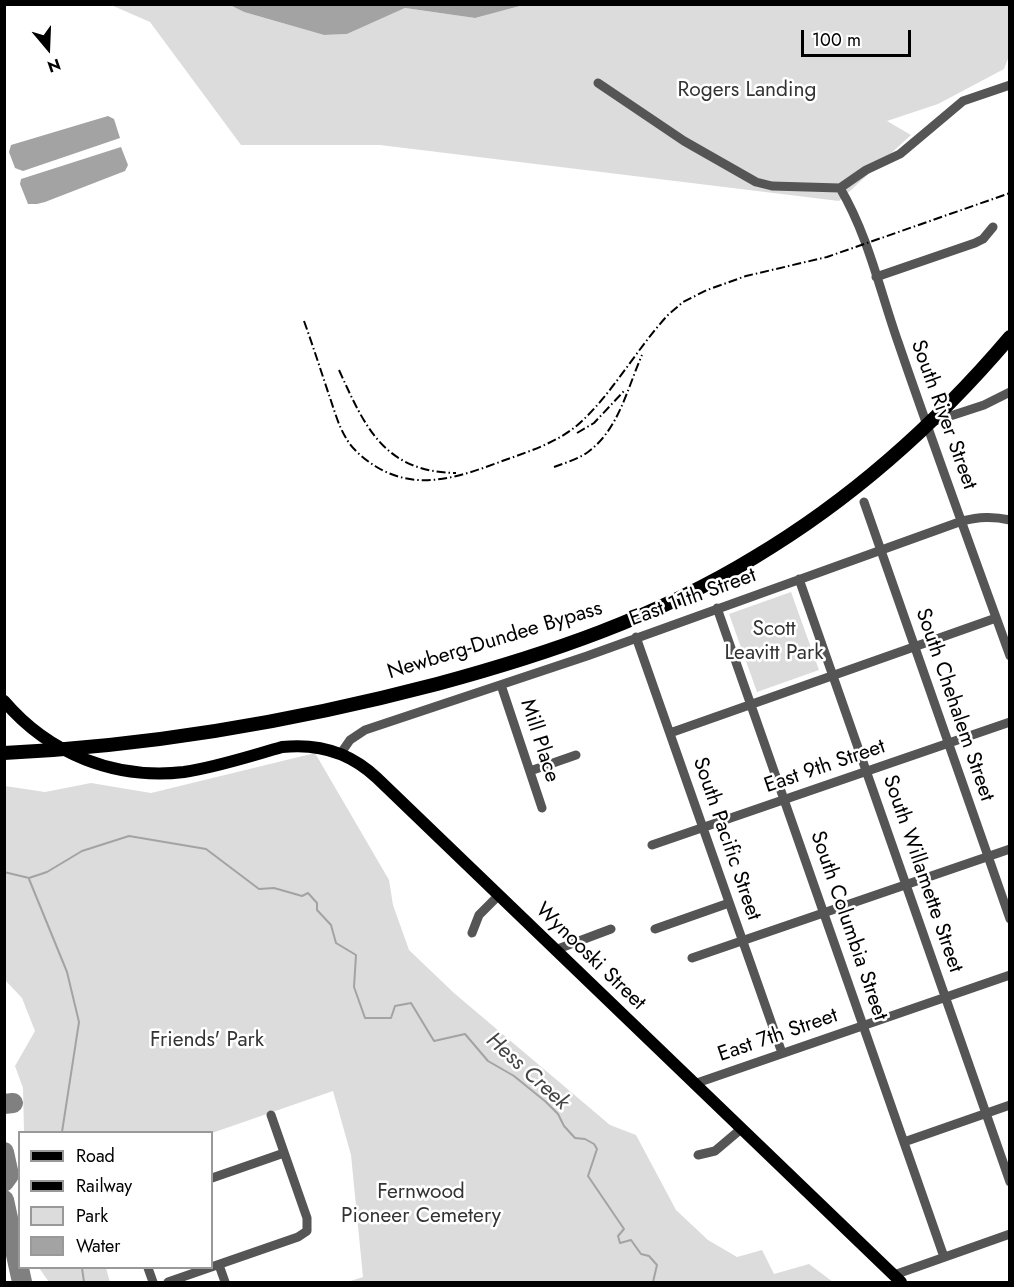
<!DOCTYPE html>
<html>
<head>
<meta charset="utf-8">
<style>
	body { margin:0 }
	#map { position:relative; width:1014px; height:1287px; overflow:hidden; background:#fff; font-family:Jost,sans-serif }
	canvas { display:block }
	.frame { position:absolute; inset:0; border:6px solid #000; pointer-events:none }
	.legend { position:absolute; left:18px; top:1131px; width:195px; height:138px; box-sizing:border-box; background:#fff; border:2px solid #999; margin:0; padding:8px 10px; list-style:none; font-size:18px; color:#000 }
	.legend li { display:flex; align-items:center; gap:12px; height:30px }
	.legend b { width:30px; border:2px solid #999 }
	.north { position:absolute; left:18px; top:18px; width:60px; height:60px; -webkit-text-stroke:4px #fff; paint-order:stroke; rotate:161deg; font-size:16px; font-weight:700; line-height:24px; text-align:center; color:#000 }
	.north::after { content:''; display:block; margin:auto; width:21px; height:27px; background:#000; clip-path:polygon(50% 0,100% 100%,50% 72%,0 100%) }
	.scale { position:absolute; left:801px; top:30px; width:110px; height:27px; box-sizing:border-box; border:3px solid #000; border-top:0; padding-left:8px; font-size:18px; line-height:21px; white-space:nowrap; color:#000; -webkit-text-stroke:4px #fff; paint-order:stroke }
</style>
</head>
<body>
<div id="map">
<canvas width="1014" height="1287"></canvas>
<div class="frame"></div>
<ul class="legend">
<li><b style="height:8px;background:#000"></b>Road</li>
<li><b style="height:8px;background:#000"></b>Railway</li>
<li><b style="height:16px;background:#dcdcdc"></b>Park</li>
<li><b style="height:16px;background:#a3a3a3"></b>Water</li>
</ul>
<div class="north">N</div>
<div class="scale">100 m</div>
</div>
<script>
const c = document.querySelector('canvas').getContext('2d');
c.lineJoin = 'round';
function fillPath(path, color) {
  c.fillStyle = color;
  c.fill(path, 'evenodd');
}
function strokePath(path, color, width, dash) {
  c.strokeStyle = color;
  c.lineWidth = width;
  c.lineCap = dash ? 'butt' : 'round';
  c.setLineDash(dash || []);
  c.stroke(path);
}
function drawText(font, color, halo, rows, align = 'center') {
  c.font = font + ' Jost,sans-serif';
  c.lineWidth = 5;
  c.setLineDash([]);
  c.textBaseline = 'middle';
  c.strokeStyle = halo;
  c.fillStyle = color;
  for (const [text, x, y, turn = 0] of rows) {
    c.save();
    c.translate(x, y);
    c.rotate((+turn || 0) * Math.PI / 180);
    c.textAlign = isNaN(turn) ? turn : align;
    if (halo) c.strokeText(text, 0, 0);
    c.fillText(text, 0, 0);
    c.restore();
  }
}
const green = new Path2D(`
	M 523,4 L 574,6 L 597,4 L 1009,5 L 1009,56 L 1004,69 L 938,104 L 887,121 L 911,135 L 839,201 L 380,145 L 241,145 L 150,22 L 111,5 L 230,5 L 244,12 L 324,35 L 347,34 L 405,8 L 475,18 Z
	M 791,592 L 819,670 L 757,692 L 729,614 Z
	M 315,753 L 389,880 L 393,905 L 409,950 L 454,993 L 610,1125 L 636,1135 L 676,1210 L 708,1240 L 737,1257 L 762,1250 L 774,1274 L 809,1264 L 833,1282 L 347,1282 L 363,1277 L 351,1155 L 333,1091 L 212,1133 L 24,1132 L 23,1088 L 15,1066 L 35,1031 L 22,998 L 5,980 L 5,786 L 45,792 L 91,783 L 151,793 Z
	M 39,1268 L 106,1268 L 110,1282 L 49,1282 Z`);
const water = new Path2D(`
	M 230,5 L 523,5 L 475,18 L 405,8 L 347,34 L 324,35 L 244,12 Z
	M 108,116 L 114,119 L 120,138 L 23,171 L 15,168 L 9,152 L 11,145 Z
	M 121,147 L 128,165 L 125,171 L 45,202 L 37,204 L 28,204 L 20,184 L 21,179 Z`);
const stream = new Path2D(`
	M 4,872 L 29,878 L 47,872 L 82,851 L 129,836 L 206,849 L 259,889 L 274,888 L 302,896 L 308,893 L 317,903 L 317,910 L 331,925 L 336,943 L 356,955 L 354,987 L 365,1018 L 391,1018 L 395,1006 L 411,1003 L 434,1041 L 465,1034 L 488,1061 L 514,1076 L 546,1102 L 558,1114 L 564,1126 L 575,1138 L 585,1139 L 594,1144 L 597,1149 L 588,1176 L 624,1229 L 618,1236 L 620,1243 L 631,1240 L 641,1254 L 649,1256 L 657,1265 L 653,1282
	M 29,879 L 67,972 L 79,1022 L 62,1132
	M 82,1268 L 84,1282`);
const taxiway = new Path2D(`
	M 4,1104 L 13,1103
	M 4,1152 L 9,1175 L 4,1182
	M 4,1200 L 22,1282`);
const minor = new Path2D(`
	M 598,83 L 684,141 L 756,182 L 772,186 L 840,188
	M 840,188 C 868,235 880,291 898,342 C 934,447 972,551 1010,656
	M 840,188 L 866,170 L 900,154 L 963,101 L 1010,85
	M 876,277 L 975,243 L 983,239 L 993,227
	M 932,422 L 984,405 L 1010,392
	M 864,502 L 1010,919
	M 799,579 L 1010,1182
	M 717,608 L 944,1257
	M 636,637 L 782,1053
	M 501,685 L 542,808
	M 670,733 L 996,618
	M 341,753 L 350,740 L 365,730 L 587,656 L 962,521 C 979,517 992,516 1010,520
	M 530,771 L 576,755
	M 652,845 L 1010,722
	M 655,929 L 729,903
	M 472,933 L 479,915 L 499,895
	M 555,950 L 611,929
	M 692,958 L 1010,849
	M 694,1084 L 1010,975
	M 904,1142 L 1010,1105
	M 698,1155 L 715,1151 L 741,1129
	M 212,1178 L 284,1153
	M 219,1265 L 225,1282
	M 148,1268 L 153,1282
	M 894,1275 L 1010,1234
	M 168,1282 L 298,1237 L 307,1231 L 307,1218 L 271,1115`);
const major = new Path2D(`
	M 4,701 C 49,754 115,780 184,772 C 217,767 250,756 282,747 C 319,743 350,752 377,778 L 901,1282`);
const highway = new Path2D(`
	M 4,753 C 151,746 296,721 437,684 C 548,654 657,617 755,557 C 852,499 937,423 1010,337`);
const rail = new Path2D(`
	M 304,321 C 313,346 321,371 329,395 C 334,409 338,425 346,438 C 352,449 364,459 375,466 C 418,493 462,476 505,460 C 533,450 561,441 582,421 C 614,391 638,347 668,315 L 683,302 L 707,290 L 746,276 L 827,257 L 1010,193
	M 339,370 C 365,427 384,472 456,473
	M 577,433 L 594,423 L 624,391
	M 554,467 C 565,463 578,459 588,452 C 619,429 627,389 642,355`);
const parkNames = [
	["Rogers Landing",747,91],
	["Scott",774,630],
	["Leavitt Park",774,654],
	["Friends' Park",207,1041],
	["Fernwood",421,1193],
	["Pioneer Cemetery",421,1217]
];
const streetNames = [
	["South River Street",943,415,70],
	["East 11th Street",693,598,-20],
	["Newberg-Dundee Bypass",495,641,-17],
	["South Chehalem Street",954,705,71],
	["Mill Place",539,741,72],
	["East 9th Street",825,767,-19],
	["South Pacific Street",726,839,71],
	["South Willamette Street",922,874,71],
	["South Columbia Street",848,926,71],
	["Wynooski Street",590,957,44],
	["East 7th Street",778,1036,-19]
];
const waterNames = [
	["Hess Creek",527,1072,42]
];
fillPath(green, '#dcdcdc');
fillPath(water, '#a3a3a3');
strokePath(stream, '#a3a3a3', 2);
strokePath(taxiway, '#808080', 20);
strokePath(minor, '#555', 9);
strokePath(major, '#000', 12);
strokePath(highway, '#000', 14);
strokePath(rail, '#000', 2, [9, 3, 1.5, 3]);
drawText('21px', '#333', '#fff', parkNames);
drawText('21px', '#000', '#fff', streetNames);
drawText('italic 22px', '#444', '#fff', waterNames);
</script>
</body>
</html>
